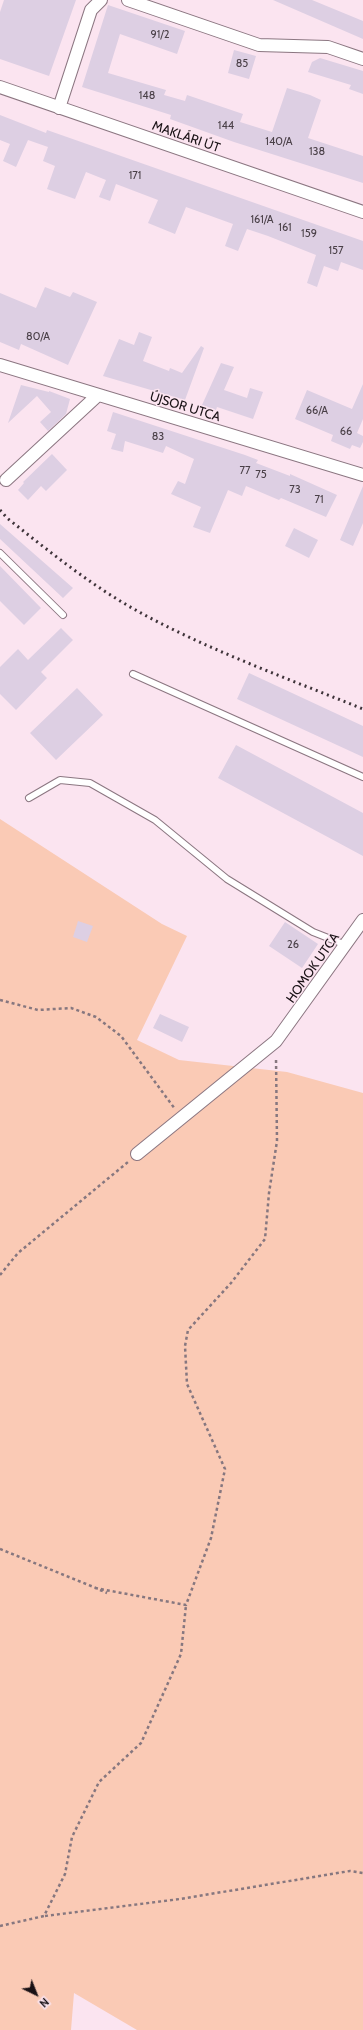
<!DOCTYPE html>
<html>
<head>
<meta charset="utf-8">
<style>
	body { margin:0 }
	#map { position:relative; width:363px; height:2030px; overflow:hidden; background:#fbe4f0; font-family:Cabin,sans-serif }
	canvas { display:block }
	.north { position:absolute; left:16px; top:1974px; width:40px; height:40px; -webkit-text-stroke:3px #fbe4f0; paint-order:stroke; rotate:137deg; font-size:11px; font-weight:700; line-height:16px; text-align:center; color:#191115 }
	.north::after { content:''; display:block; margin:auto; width:14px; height:18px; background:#191115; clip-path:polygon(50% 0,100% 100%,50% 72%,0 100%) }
</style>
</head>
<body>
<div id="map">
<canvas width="363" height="2030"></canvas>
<div class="north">N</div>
</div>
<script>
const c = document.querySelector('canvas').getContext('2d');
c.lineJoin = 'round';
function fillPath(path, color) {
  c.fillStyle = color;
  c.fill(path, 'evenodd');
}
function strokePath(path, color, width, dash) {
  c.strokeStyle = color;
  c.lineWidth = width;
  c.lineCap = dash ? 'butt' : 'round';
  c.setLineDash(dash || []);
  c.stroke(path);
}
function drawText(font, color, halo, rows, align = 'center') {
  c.font = font + ' Cabin,sans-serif';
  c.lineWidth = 3;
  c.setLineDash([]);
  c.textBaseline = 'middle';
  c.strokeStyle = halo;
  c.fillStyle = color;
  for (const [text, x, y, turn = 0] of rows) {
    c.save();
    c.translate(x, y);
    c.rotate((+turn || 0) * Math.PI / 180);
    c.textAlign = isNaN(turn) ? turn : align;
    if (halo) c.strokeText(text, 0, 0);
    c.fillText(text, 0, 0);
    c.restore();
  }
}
const green = new Path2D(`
	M 0,819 L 162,924 L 187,936 L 137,1040 L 179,1060 L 287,1072 L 363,1093 L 363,2030 L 137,2030 L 74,1993 L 71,2030 L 0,2030 Z`);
const building = new Path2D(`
	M 4,0 L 76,0 L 49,76 L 0,59 L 0,12 Z
	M 273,0 L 312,0 L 363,21 L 363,39 Z
	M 108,5 L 185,31 L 177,54 L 120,34 L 108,73 L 166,90 L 164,95 L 185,101 L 187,95 L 243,114 L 240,122 L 272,132 L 287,88 L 310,95 L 321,100 L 308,138 L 363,156 L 363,183 L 234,142 L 170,119 L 171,115 L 82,87 Z
	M 234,50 L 256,56 L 249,79 L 228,73 Z
	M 320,58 L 363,71 L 363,94 L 349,89 L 351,85 L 308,72 L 312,62 Z
	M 0,115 L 46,133 L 47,130 L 363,241 L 363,270 L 341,262 L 338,271 L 324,266 L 317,287 L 307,283 L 316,255 L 268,236 L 247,229 L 238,251 L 225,246 L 233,224 L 186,207 L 175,234 L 148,223 L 158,200 L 116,184 L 110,201 L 99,197 L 106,180 L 86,172 L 75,199 L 47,189 L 55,166 L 43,161 L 48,147 L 28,140 L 16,167 L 3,161 L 10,144 L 0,140 Z
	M 45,287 L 70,297 L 73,292 L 97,302 L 68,365 L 21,344 L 19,350 L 0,342 L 0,293 L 36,308 Z
	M 139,332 L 152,337 L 143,361 L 169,371 L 170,368 L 182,373 L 201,346 L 204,348 L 185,400 L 103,376 L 119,339 L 134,345 Z
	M 221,363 L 234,367 L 224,390 L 247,398 L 250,388 L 263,392 L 253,419 L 217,407 L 216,410 L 202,405 Z
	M 363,384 L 363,419 L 357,433 L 363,436 L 363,442 L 360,448 L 352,445 L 350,449 L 331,441 L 333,435 L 295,419 L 307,390 L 352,409 Z
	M 21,385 L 49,392 L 49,391 L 70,399 L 66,414 L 48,431 L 40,422 L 51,412 L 37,396 L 8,423 Z
	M 113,412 L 245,455 L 258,460 L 256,463 L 290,476 L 290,474 L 337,495 L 326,517 L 281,498 L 279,500 L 246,486 L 242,496 L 228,490 L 210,533 L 193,527 L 201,507 L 171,494 L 178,481 L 185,484 L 194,459 L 166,446 L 163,453 L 125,441 L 123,452 L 111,449 L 116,434 L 107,431 Z
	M 52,454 L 67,470 L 46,491 L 41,486 L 28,500 L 18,490 L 24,483 L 23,482 Z
	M 363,486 L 363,523 L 353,546 L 340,540 Z
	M 0,524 L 73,588 L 63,598 L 0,539 Z
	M 294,528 L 318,540 L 309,558 L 285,546 Z
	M 0,566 L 41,608 L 24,625 L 0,601 Z
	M 61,628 L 73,640 L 41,672 L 47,678 L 16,710 L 0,694 L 0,667 L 18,649 L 28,660 Z
	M 249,673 L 363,726 L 363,757 L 237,699 Z
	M 77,688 L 103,715 L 56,760 L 30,733 Z
	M 236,745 L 363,813 L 363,856 L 218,778 Z
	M 78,921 L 93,926 L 87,942 L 73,937 Z
	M 285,922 L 318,944 L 302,968 L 269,946 Z
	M 160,1014 L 189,1027 L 182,1042 L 153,1028 Z`);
const path = new Path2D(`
	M 0,1000 L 38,1010 L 71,1008 L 96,1017 L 121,1036 L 175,1109
	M 0,1275 L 18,1253 L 128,1162
	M 0,1549 L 96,1588
	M 95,1588 L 186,1605 L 211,1538 L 225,1469 L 187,1384 L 185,1346 L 188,1330 L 231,1283 L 265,1239 L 269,1193 L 277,1141 L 276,1058
	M 100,1590 L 107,1593
	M 45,1916 L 180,1899 L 350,1871 L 363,1873
	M 0,1926 L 44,1916 L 65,1874 L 72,1837 L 99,1782 L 141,1743 L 181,1654 L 186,1605`);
const service = new Path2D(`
	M 0,553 L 63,615
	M 133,674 L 363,777
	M 29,798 L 60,780 L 90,783 L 155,820 L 227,879 L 313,932 L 346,945`);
const minor = new Path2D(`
	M 128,0 L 259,45 L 328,47 L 363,59
	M 0,87 L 363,212
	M 59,108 L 91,10 L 101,0
	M 0,365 L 363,475
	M 6,480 L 98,395
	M 137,1154 L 276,1041 L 363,920`);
const rail = new Path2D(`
	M 0,510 L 7,518 C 50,552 93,587 141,613 C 211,651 289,679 363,709`);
const numberNames = [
	["91/2",160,35],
	["85",242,64],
	["148",147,96],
	["144",226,126],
	["140/A",279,142],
	["138",317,152],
	["171",135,176],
	["161/A",262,220],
	["161",285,228],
	["159",309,234],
	["157",336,251],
	["80/A",38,337],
	["66/A",317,411],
	["66",346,432],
	["83",158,437],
	["77",245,471],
	["75",261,475],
	["73",295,490],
	["71",319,500],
	["26",293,945]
];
const streetNames = [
	["MAKLÁRI ÚT",186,137,19],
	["ÚJSOR UTCA",185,407,17],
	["HOMOK UTCA",313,968,-55]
];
fillPath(green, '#facab5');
fillPath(building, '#ddcfe3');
strokePath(service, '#8b7681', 8);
strokePath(minor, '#8b7681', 14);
strokePath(path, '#86777f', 2.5, [3, 3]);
strokePath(service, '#fff', 6);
strokePath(minor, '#fff', 12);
strokePath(rail, '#3e3339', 3, [2, 4]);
drawText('11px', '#4a4048', null, numberNames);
drawText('13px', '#191115', '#fbe4f0', streetNames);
</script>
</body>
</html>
